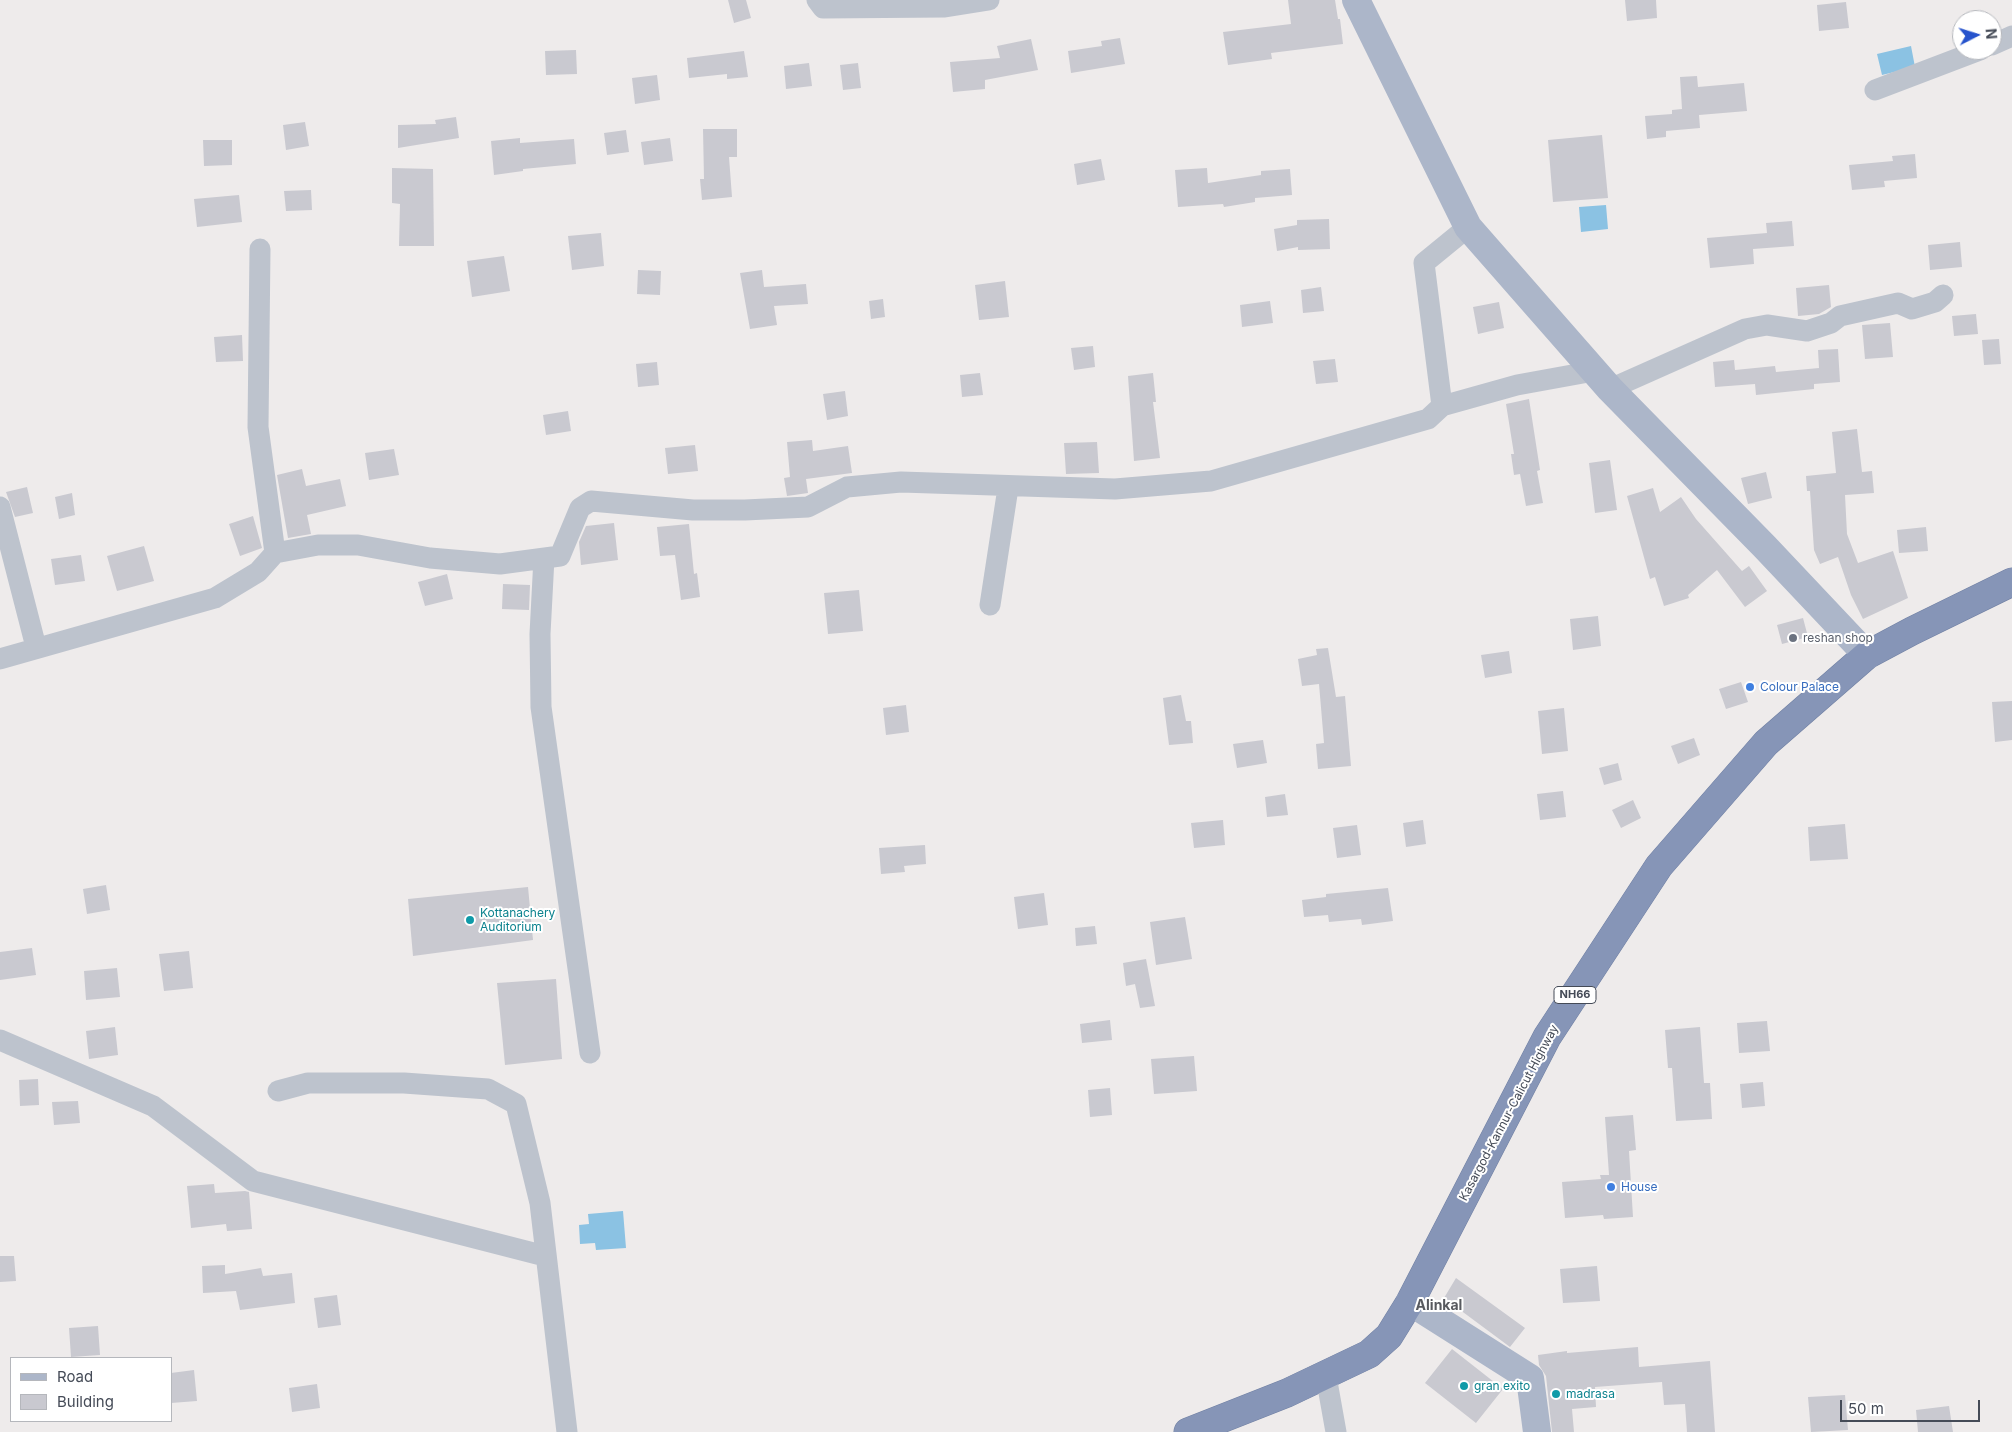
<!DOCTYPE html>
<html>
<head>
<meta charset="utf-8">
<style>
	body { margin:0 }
	#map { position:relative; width:2012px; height:1432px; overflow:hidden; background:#eeebeb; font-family:Inter,sans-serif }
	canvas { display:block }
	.legend { position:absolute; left:10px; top:1357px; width:162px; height:65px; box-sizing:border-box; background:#fff; border:1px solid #b5b7bc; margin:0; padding:6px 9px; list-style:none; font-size:15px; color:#454b57 }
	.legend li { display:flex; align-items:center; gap:10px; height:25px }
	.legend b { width:25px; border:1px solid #b5b7bc }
	.north { position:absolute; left:1952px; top:10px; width:50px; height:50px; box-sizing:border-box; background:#fff; border:1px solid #b5b7bc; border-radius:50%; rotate:85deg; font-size:14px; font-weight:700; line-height:20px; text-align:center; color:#454b57 }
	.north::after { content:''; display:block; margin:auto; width:18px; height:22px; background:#2653cc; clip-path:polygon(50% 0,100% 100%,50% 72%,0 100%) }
	.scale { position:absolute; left:1840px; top:1400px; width:140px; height:22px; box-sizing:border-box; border:2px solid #454b57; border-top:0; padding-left:6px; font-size:15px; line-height:18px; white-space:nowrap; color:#454b57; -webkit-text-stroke:4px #fff; paint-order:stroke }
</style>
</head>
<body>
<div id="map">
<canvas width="2012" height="1432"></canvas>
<ul class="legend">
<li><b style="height:6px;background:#acb6c9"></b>Road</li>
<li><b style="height:14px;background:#c9c9d0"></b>Building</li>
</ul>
<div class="north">N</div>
<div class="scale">50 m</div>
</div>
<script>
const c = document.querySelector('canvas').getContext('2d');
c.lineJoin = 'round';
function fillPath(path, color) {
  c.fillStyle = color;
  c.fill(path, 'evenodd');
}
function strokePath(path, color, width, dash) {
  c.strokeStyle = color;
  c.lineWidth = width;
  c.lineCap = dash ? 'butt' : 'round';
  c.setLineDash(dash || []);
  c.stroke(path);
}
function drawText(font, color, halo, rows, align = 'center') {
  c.font = font + ' Inter,sans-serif';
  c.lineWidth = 4;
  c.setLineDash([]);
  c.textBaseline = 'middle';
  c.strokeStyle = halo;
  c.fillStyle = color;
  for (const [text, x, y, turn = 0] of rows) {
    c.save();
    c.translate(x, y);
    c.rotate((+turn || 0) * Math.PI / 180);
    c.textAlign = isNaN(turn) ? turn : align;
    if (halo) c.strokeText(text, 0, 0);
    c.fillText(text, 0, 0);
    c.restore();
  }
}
const water = new Path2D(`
	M 1911,46 L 1915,67 L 1882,75 L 1877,54 Z
	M 1606,205 L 1608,229 L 1581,232 L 1579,207 Z
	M 623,1211 L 626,1248 L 596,1250 L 595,1243 L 580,1244 L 579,1225 L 589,1224 L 588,1214 Z`);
const building = new Path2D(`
	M 728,0 L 746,0 L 751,18 L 734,23 Z
	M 1288,0 L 1335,0 L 1338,19 L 1340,19 L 1343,44 L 1271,53 L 1272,59 L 1228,65 L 1223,32 L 1291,24 Z
	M 1625,0 L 1656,0 L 1657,18 L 1627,21 Z
	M 1846,2 L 1849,28 L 1819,31 L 1817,5 Z
	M 1120,38 L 1125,64 L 1071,73 L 1068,51 L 1102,46 L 1101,41 Z
	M 1031,39 L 1038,70 L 985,80 L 985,89 L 953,92 L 950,62 L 1000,58 L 997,46 Z
	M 576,50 L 577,74 L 546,75 L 545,51 Z
	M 744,51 L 748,77 L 727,79 L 727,74 L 689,78 L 687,58 Z
	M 809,63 L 812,86 L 786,89 L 784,66 Z
	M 858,63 L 861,88 L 843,90 L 840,65 Z
	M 657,75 L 660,100 L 635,104 L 632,78 Z
	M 1697,76 L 1698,87 L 1744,83 L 1747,111 L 1699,115 L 1700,128 L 1666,131 L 1666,137 L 1647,139 L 1645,116 L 1672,114 L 1672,110 L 1682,109 L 1680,77 Z
	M 456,117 L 459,138 L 398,148 L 398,125 L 436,124 L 435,120 Z
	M 305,122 L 309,146 L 286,150 L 283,125 Z
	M 703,129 L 737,129 L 737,157 L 729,157 L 732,197 L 702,200 L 700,179 L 704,179 Z
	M 626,130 L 629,152 L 607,155 L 604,133 Z
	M 1602,135 L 1608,198 L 1553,202 L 1548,140 Z
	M 520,138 L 520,143 L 574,139 L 576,164 L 523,169 L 523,171 L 494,175 L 491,141 Z
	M 670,138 L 673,161 L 644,165 L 641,142 Z
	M 203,140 L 232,140 L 232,165 L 204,166 Z
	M 1915,154 L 1917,178 L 1884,181 L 1885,187 L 1852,190 L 1849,165 L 1893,161 L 1892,156 Z
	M 1101,159 L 1105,180 L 1077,185 L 1074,164 Z
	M 392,168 L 433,169 L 434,246 L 399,246 L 400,204 L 392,203 Z
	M 1207,168 L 1208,183 L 1261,175 L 1261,171 L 1290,169 L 1292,195 L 1255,198 L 1255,202 L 1224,207 L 1223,204 L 1178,207 L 1175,170 Z
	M 311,190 L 312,210 L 286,211 L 284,191 Z
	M 239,195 L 242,222 L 197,227 L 194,199 Z
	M 1329,219 L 1330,249 L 1298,250 L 1298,247 L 1277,251 L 1274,229 L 1297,225 L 1297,220 Z
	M 1792,221 L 1794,246 L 1753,249 L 1754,264 L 1710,268 L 1707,238 L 1767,233 L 1766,223 Z
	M 601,233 L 604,266 L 572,270 L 568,236 Z
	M 1960,242 L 1962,267 L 1930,270 L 1928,245 Z
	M 504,256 L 510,291 L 472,297 L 467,261 Z
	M 638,270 L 661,271 L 660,295 L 637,294 Z
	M 762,270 L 764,287 L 806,284 L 808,304 L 774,306 L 777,325 L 750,329 L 740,273 Z
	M 1005,281 L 1009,317 L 979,320 L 975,285 Z
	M 1829,285 L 1831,307 L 1819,314 L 1798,316 L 1796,288 Z
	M 1321,287 L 1324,311 L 1303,313 L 1301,290 Z
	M 883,299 L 885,317 L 871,319 L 869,301 Z
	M 1270,301 L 1273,323 L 1242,327 L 1240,305 Z
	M 1499,302 L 1504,328 L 1478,334 L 1473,307 Z
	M 1976,314 L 1978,334 L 1954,336 L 1952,316 Z
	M 1890,323 L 1893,357 L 1865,359 L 1862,325 Z
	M 242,335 L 243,361 L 216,362 L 214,337 Z
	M 1999,339 L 2001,364 L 1984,365 L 1982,340 Z
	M 1093,346 L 1095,367 L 1074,370 L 1071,348 Z
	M 1838,349 L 1840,382 L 1814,384 L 1814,389 L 1756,395 L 1755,384 L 1715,387 L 1713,362 L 1734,360 L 1735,370 L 1775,366 L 1776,372 L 1819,368 L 1818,350 Z
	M 1335,359 L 1338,382 L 1316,384 L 1313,361 Z
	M 657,362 L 659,385 L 638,387 L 636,364 Z
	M 980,373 L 983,395 L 962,397 L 960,375 Z
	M 1153,373 L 1156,402 L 1153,402 L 1160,458 L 1134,461 L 1128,376 Z
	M 845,391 L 848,416 L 827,420 L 823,394 Z
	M 1529,399 L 1540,470 L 1537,471 L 1543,503 L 1526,506 L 1520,474 L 1514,475 L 1511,454 L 1514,454 L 1506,404 Z
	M 568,411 L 571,431 L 546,435 L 543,415 Z
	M 1857,429 L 1862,472 L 1872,471 L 1874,493 L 1845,495 L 1847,534 L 1858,563 L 1893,551 L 1908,598 L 1863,619 L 1851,595 L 1838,557 L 1820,564 L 1814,550 L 1810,491 L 1807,491 L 1806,476 L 1836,473 L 1832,432 Z
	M 812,440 L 813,451 L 848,446 L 852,473 L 806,479 L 808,493 L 787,496 L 784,478 L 790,477 L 787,442 Z
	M 1097,442 L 1099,473 L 1066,474 L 1064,443 Z
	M 695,445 L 698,471 L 668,474 L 665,448 Z
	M 394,449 L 399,475 L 369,480 L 365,453 Z
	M 1610,460 L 1617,510 L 1595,513 L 1589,463 Z
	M 302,469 L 306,486 L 340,479 L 346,506 L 307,515 L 311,534 L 288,538 L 277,475 Z
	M 1766,472 L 1772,498 L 1748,504 L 1741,478 Z
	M 27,487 L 33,513 L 15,517 L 6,492 Z
	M 1653,488 L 1660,512 L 1681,497 L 1696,519 L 1742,571 L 1749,566 L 1767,591 L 1745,607 L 1717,570 L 1688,595 L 1689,598 L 1664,606 L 1655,577 L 1650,579 L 1627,496 Z
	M 72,493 L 75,515 L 59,519 L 55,497 Z
	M 253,516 L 262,548 L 240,556 L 229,524 Z
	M 614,523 L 618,560 L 581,565 L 579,542 L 586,526 Z
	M 689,524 L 694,574 L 697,573 L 700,597 L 681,600 L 675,555 L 660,556 L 657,527 Z
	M 1926,527 L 1928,551 L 1899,553 L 1897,530 Z
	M 144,546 L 154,581 L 117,591 L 107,556 Z
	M 81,555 L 85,581 L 55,585 L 51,559 Z
	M 447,574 L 453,599 L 425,606 L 418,582 Z
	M 503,584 L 530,585 L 529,610 L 502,609 Z
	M 859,590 L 863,631 L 828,634 L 824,593 Z
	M 1598,616 L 1601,646 L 1573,650 L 1570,619 Z
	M 1803,618 L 1808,637 L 1782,644 L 1777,625 Z
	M 1328,648 L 1336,697 L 1345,696 L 1351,766 L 1318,769 L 1316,744 L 1324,743 L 1319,684 L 1302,686 L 1298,659 L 1317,655 L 1316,649 Z
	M 1509,651 L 1512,673 L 1485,678 L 1481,655 Z
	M 1741,682 L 1748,702 L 1726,709 L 1719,689 Z
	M 1181,695 L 1186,721 L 1191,721 L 1193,743 L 1169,745 L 1163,698 Z
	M 2012,701 L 2012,740 L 1995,742 L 1992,702 Z
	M 906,705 L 909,732 L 886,735 L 883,708 Z
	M 1564,708 L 1568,751 L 1542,754 L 1538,711 Z
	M 1694,738 L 1700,755 L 1678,764 L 1671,746 Z
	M 1263,740 L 1267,763 L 1237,768 L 1233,744 Z
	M 1618,763 L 1622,780 L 1604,785 L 1599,768 Z
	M 1563,791 L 1566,817 L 1540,820 L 1537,794 Z
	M 1285,794 L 1288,815 L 1267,817 L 1265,797 Z
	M 1633,800 L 1641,818 L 1621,828 L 1612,810 Z
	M 1223,820 L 1225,845 L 1194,848 L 1191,823 Z
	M 1423,820 L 1426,844 L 1406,847 L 1403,823 Z
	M 1845,824 L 1848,859 L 1810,861 L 1808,827 Z
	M 1357,825 L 1361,855 L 1337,858 L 1333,828 Z
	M 925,845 L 926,864 L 904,866 L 905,872 L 881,874 L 879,848 Z
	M 106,885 L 110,910 L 87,914 L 83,889 Z
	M 528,887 L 533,940 L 413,956 L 408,899 Z
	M 1388,888 L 1393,921 L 1362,925 L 1361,919 L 1329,922 L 1328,915 L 1304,917 L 1302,900 L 1326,897 L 1326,894 Z
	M 1044,893 L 1048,925 L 1018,929 L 1014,897 Z
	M 1185,917 L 1192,959 L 1156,965 L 1150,922 Z
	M 1095,926 L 1097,944 L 1076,946 L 1075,928 Z
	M 32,948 L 36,975 L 0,980 L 0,952 Z
	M 189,951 L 193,988 L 164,991 L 159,954 Z
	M 1146,959 L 1155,1006 L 1140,1008 L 1135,984 L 1126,986 L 1123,963 Z
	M 117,968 L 120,997 L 86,1000 L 84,971 Z
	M 556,979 L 562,1059 L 505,1065 L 497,983 Z
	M 1110,1020 L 1112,1040 L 1082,1043 L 1080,1024 Z
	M 1767,1021 L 1770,1051 L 1739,1053 L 1737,1023 Z
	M 115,1027 L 118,1055 L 89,1059 L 86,1031 Z
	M 1700,1027 L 1704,1083 L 1710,1083 L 1712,1119 L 1676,1121 L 1672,1068 L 1668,1068 L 1665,1030 Z
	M 1194,1056 L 1197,1091 L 1154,1094 L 1151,1059 Z
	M 38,1079 L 39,1105 L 20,1106 L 19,1080 Z
	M 1763,1082 L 1765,1106 L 1742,1108 L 1740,1084 Z
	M 1110,1088 L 1112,1115 L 1090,1117 L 1088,1090 Z
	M 78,1101 L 80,1123 L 54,1125 L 52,1102 Z
	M 1633,1115 L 1636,1150 L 1629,1151 L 1633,1217 L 1604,1219 L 1603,1215 L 1565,1218 L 1562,1182 L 1601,1179 L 1600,1175 L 1609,1175 L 1605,1117 Z
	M 214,1184 L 215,1193 L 245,1191 L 249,1192 L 252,1229 L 227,1231 L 226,1224 L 191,1228 L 187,1186 Z
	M 0,1256 L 14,1256 L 16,1281 L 0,1282 Z
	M 225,1265 L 225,1274 L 261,1268 L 263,1276 L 292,1273 L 295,1303 L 240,1310 L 236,1291 L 203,1293 L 202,1266 Z
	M 1597,1266 L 1600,1301 L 1563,1303 L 1560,1269 Z
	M 1456,1278 L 1525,1328 L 1510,1347 L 1444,1298 Z
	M 337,1295 L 341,1325 L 318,1328 L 314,1298 Z
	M 98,1326 L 100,1355 L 71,1357 L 69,1328 Z
	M 1638,1347 L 1639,1367 L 1710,1361 L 1715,1432 L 1687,1432 L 1685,1404 L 1664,1405 L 1662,1382 L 1595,1387 L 1596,1407 L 1572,1409 L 1574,1432 L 1552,1432 L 1546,1376 L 1539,1365 L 1538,1355 L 1567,1351 L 1567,1353 Z
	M 1452,1349 L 1503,1389 L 1476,1423 L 1425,1383 Z
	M 194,1370 L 197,1401 L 171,1403 L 171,1373 Z
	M 317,1384 L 320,1408 L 292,1412 L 289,1388 Z
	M 1845,1395 L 1848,1430 L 1811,1432 L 1808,1397 Z
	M 1949,1406 L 1953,1432 L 1918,1432 L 1916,1410 Z`);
const minor = new Path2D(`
	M 817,0 L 823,8 L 945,7 L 989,0
	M 1992,45 L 2012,36
	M 1875,90 L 1980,50
	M 1610,389 L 1745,329 L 1767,325 L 1807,331 L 1831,323 L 1840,316 L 1898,303 L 1912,309 L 1935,302 L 1943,295
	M 1442,406 L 1517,385 L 1594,371
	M 0,507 L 36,647
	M 275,553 L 318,545 L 358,545 L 430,558 L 500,564 L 560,556 L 580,508 L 591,501 L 693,510 L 745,510 L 808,507 L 847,487 L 901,482 L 1115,489 L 1211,481 L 1428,419 L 1442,406 L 1424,263 L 1468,227
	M 544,558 L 540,634 L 541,707 L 590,1053
	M 990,605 L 1008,488
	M 0,659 L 215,598 L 258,572 L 275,553 L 258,427 L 260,249
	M 0,1040 L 153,1106 L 253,1181 L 545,1256
	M 278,1091 L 308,1083 L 404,1083 L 488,1089 L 516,1104 L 540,1203 L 567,1432
	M 1326,1376 L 1336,1432`);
const major = new Path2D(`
	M 1356,0 L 1468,227 L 1610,389 L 1765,547 L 1867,655
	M 1410,1302 L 1530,1378 L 1537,1432`);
const highway = new Path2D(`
	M 1188,1432 L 1287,1393 L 1369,1354 L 1389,1336 L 1410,1302 L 1547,1037 L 1659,866 L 1766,743 L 1867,655 L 1912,631 L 2012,582`);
const markers = [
	[1793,638,5,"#6b7280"],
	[1750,687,5,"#3f7fe0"],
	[470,920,5,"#0f9aa8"],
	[1611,1187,5,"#3f7fe0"],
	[1464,1386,5,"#0f9aa8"],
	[1556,1394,5,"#0f9aa8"]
];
const shields = [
	[1575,995,42]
];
const shieldNames = [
	["NH66",1575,995]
];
const worshipNames = [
	["reshan shop",1803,638]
];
const shopNames = [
	["Colour Palace",1760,687],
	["House",1621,1187]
];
const cultureNames = [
	["Kottanachery",480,913],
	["Auditorium",480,927],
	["gran exito",1474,1386],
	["madrasa",1566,1394]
];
const streetNames = [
	["Kasargod-Kannur-Calicut Highway",1509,1113,-62]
];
const neighbourhoodNames = [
	["Alinkal",1439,1306]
];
fillPath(water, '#8bc2e3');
fillPath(building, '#c9c9d0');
strokePath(highway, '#7180a3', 29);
strokePath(minor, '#bdc3cd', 21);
strokePath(major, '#acb6c9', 28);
strokePath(highway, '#8695b7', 28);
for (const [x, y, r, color] of markers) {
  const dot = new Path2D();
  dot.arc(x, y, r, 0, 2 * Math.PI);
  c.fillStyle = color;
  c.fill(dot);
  strokePath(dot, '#fff', 2);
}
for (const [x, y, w] of shields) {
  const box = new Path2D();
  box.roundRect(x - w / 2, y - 8.5, w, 17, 4);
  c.fillStyle = '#fff';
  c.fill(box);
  strokePath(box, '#454b57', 1);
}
drawText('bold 11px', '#454b57', null, shieldNames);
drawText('12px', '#5b616d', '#fff', worshipNames, 'left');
drawText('12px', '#366cbe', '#fff', shopNames, 'left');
drawText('12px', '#0d838f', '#fff', cultureNames, 'left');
drawText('12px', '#454b57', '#fff', streetNames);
drawText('bold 14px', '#585a5f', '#fff', neighbourhoodNames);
</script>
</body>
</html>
